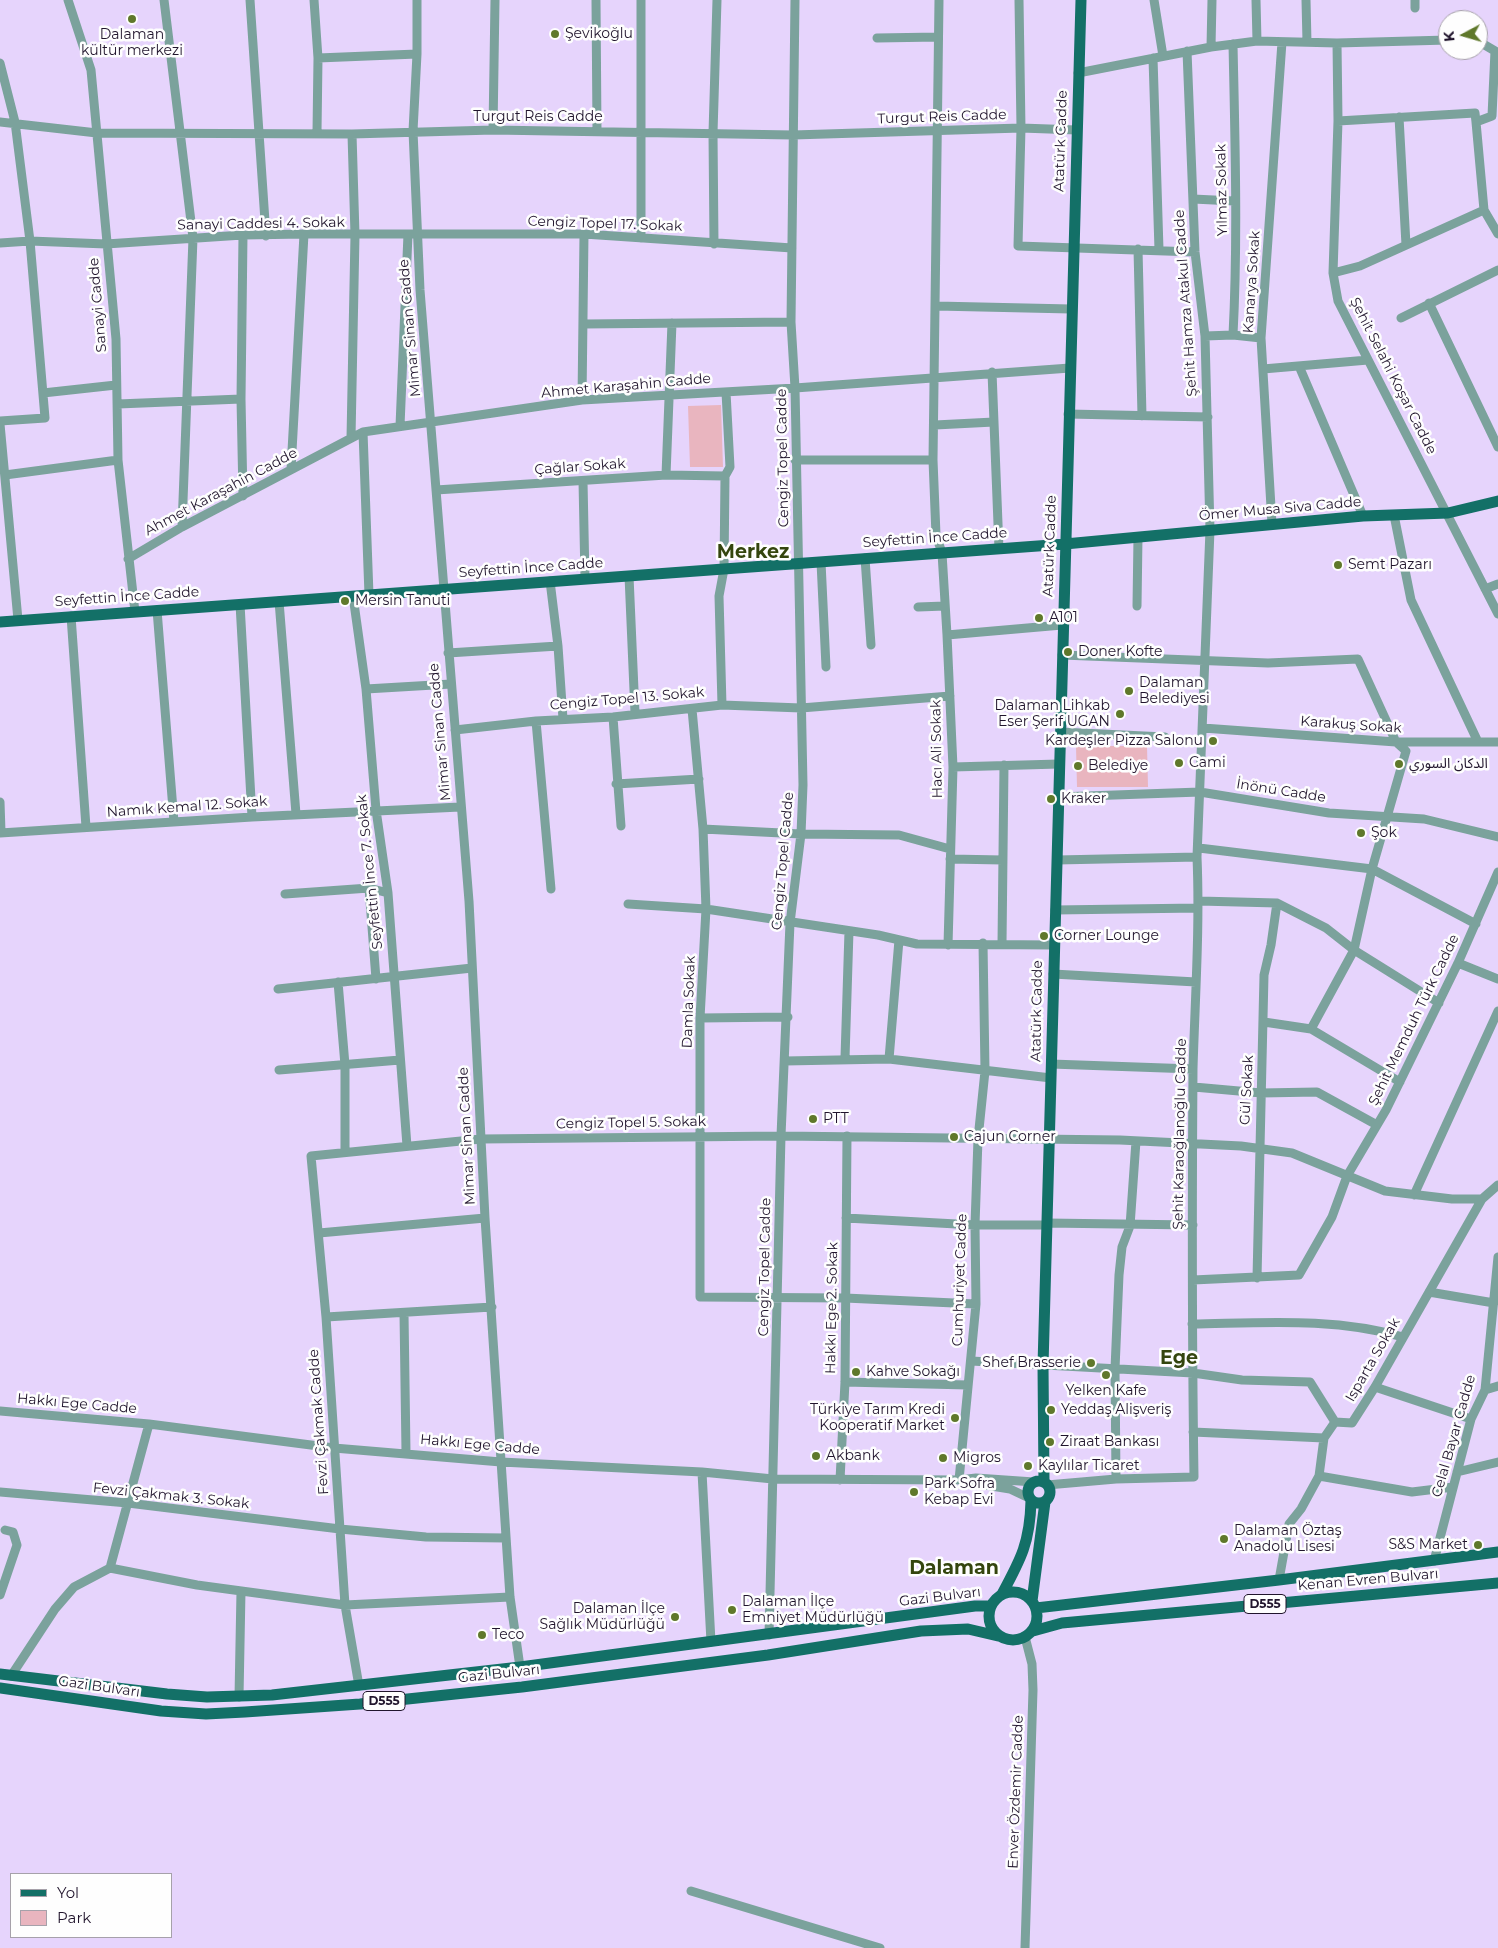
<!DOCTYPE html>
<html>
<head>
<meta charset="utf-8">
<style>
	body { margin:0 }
	#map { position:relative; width:1498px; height:1948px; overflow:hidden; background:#e6d4fc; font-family:Montserrat,sans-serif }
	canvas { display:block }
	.legend { position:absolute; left:10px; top:1873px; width:162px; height:65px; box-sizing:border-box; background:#fefefe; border:1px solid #a6a1aa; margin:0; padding:6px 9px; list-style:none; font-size:15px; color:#21152d }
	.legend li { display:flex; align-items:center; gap:10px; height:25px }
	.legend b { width:25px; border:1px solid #a6a1aa }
	.north { position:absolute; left:1438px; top:10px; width:50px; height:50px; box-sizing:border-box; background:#fefefe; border:1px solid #a6a1aa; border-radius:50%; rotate:264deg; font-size:14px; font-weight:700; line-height:20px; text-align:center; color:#21152d }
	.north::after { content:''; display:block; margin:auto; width:18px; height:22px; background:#5f782b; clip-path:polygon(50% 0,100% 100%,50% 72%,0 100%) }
</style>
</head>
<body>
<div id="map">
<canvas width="1498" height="1948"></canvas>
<ul class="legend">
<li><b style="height:6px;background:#137067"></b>Yol</li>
<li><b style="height:14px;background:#e9b5bf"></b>Park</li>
</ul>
<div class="north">K</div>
</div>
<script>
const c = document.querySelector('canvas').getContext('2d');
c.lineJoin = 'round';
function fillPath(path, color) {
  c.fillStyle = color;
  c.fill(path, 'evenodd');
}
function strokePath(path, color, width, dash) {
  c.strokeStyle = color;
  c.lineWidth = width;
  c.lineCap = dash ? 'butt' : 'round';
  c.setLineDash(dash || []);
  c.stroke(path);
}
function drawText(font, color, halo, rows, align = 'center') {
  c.font = font + ' Montserrat,"Noto Sans Arabic",sans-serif';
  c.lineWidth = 5;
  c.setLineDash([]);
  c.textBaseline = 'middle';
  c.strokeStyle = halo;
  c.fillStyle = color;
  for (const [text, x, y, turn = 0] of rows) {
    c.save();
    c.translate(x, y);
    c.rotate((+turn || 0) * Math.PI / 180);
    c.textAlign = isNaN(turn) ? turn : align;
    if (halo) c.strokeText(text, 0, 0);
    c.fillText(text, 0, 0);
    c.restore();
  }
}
const green = new Path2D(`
	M 721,405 L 723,467 L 690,467 L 688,406 Z
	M 1076,746 L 1147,746 L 1148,787 L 1077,787 Z`);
const minor = new Path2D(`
	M 68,0 L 91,70 L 116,339 L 118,460 L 135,612
	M 164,0 L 193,238 L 182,527
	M 250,0 L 266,236
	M 314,0 L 318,58 L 317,132
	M 417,0 L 417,54 L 413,131 L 420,290 L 469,901 L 485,1218 L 510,1597 L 520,1667
	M 596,0 L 597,130
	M 939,0 L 933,460 L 936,535 L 942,553 L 947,635 L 953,767 L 948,945
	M 1019,0 L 1021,128 L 1018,246 L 1195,252
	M 1154,0 L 1163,56
	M 1256,0 L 1257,41
	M 1306,0 L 1307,42
	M 1415,0 L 1415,8
	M 877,38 L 938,37
	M 1478,41 L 1495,51 L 1492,116 L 1476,122 L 1484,210 L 1498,234
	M 1337,43 L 1338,121 L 1333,273 L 1338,301 L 1498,614
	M 1233,44 C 1235,141 1238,238 1233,335
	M 1211,47 L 1212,0
	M 318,58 L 417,54
	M 1153,58 L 1159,250
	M 0,63 L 15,122 L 30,241 L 45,418 L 0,421
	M 1078,73 L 1211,47 L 1257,41 L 1337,43 L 1448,40
	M 1399,117 L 1406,245
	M 1338,121 L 1475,113 L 1476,122
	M 0,122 L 97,133 L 352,134 L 493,130 L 793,135 L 1021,128 L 1077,130
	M 493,130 L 495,0
	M 1193,199 L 1234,201
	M 243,235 L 241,399 L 243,496
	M 641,238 L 641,0
	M 0,243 L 30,241 L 106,244 L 243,235 L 304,234 L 584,234 L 792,248
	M 714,244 L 713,133 L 717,0
	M 1138,249 L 1142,416
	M 1333,273 L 1360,266 L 1484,210
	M 1429,303 L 1498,447
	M 936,306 L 1071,309
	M 1401,318 L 1498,270
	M 584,324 L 791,322
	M 1205,336 L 1233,335 L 1261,338
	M 1299,366 L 1363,516
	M 1263,369 L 1368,360
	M 992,372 L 999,549
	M 43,393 L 116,385
	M 582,400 L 584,234
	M 118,404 L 241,399
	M 1068,414 L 1208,417
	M 0,424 L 18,620
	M 935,425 L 994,422
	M 400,426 L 408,234
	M 363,432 L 369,595
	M 351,438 L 355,235 L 352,134
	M 795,460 L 933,460
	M 291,469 L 304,234
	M 5,475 L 118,460
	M 666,475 L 672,323
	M 583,481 L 585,579
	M 436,490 L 666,475 L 725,476
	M 1394,515 L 1411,600 L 1478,742
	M 1272,524 L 1261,338 L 1282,42
	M 865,558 L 871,645
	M 128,559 L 182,527 L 363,432 L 582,400 L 795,388 L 1070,368
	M 821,562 L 826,667
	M 629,576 L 635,713
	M 550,581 L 558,646 L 563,719
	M 1485,589 L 1498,584
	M 353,596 L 366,689 L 376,810 L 388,893 L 407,1146
	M 279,601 L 296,814
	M 240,604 L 252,817
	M 1137,606 L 1138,537
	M 918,607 L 945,606
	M 157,610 L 174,822
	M 71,616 L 86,827
	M 947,635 L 1062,625
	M 448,653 L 558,646
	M 1062,655 L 1268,663 L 1358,659 L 1396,742 L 1406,751 L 1372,869 L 1354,950 L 1311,1029
	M 366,689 L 451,684
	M 722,705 L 719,596 L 724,569 L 725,476 L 730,467 L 726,392
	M 692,709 L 703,829 L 706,909 L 700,1018 L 700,1297 L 845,1298 L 976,1304
	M 613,717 L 621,826
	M 536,721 L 551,889
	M 1203,728 L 1396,742 L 1498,742
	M 455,730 L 536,721 L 613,717 L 722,705 L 801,708 L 950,696
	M 1060,732 L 1165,737
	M 953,767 L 1059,764
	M 616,784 L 699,779
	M 1058,797 L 1200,792 L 1329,813 L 1424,819 L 1498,837
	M 0,802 L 1,832
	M 703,829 L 801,834 L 899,835 L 950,849
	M 0,833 L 252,817 L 460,807
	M 1199,848 L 1372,869 L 1476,924
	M 950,859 L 1003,860
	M 1057,860 L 1197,857
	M 369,888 L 376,979
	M 285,894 L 369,888 L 388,893
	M 1199,901 L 1277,903 L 1326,928 L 1354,950 L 1439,1003
	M 628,904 L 706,909 L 878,935 L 917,944 L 1054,945
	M 1055,910 L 1198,908
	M 1002,944 L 1004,765
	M 1458,963 L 1498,979
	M 1053,974 L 1196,982
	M 338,982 L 345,1065 L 345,1152
	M 278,989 L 472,968
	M 700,1018 L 788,1017
	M 1264,1022 L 1311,1029 L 1400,1082
	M 845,1058 L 849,931
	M 889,1059 L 899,940
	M 785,1061 L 889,1059 L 1051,1078
	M 1051,1064 L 1193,1069
	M 279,1070 L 400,1060
	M 1194,1087 L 1261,1093 L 1317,1092 L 1377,1125
	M 1414,1195 L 1498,1011
	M 846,1218 L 975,1225 L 1047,1225
	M 1047,1223 L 1193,1225
	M 319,1233 L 485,1218
	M 1257,1278 L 1264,975 L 1271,945 L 1277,903
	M 1193,1280 L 1299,1275 L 1332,1217 L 1347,1176 L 1386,1110 L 1458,963 L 1498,872
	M 1429,1292 L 1494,1303
	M 404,1313 L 406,1452
	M 326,1317 L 492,1307
	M 1192,1324 C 1262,1323 1334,1317 1403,1337
	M 971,1361 L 1193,1373 L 1242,1380 L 1310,1382 L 1335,1422
	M 845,1382 L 968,1385
	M 1375,1387 L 1471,1419
	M 1485,1390 L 1498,1386
	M 0,1411 L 149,1424 L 334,1448 L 501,1462 L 702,1472 L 773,1479 L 959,1480 L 976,1478 L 1034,1482
	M 1193,1432 L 1324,1438
	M 702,1472 L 711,1642
	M 1457,1472 L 1498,1462
	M 1319,1476 L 1412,1492 L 1453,1487
	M 1116,1479 L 1115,1369 L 1119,1275 L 1122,1247 L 1130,1226 L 1136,1141
	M 840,1480 L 845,1382 L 847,1136
	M 959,1480 L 976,1304 L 975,1225 L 978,1139 L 985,1071 L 983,943
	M 967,1482 L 1010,1489 L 1029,1498
	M 1047,1485 L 1116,1479 L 1194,1477 C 1192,1341 1192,1205 1193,1069 C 1195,998 1200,928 1197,857 L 1210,530 L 1205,336 L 1195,252 L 1187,51
	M 0,1492 L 128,1503 L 340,1529 L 426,1537 L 506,1538
	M 1434,1561 L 1471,1419 L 1485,1390 L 1498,1257
	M 110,1568 L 197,1585 L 345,1605 L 510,1597
	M 1279,1580 L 1289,1524 L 1301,1509 L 1319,1476 L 1324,1438 L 1335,1422 L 1352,1423 L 1375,1387 L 1482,1199
	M 0,1595 L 17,1545 L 13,1532 L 5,1530
	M 769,1635 L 781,1136 L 790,923 L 801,834 L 803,785 L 795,388 L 791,322 L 795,0
	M 11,1676 L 55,1609 L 74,1587 L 110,1568 L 149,1424
	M 359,1686 L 345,1605 L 326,1317 L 311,1156 L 481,1139 L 781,1136 L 1120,1140 L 1241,1146 L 1292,1153 L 1385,1191 L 1452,1199 L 1482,1199 L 1498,1185
	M 239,1697 L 241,1591
	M 691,1891 L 880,1948
	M 1025,1948 L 1033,1690 L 1032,1664 L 1025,1637`);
const major = new Path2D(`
	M 0,622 L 1065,544 L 1363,516 L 1448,513 L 1498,501
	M1028 1492a11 11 0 1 1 22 0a11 11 0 1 1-22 0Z
	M 1044,1482 L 1043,1365 L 1081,0
	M989 1616a24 24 0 1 1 48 0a24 24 0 1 1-48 0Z
	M 1002,1594 C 1021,1559 1030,1542 1031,1501
	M 1032,1601 L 1045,1502
	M 1036,1608 L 1279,1580 L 1498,1552
	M 1033,1631 L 1062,1623 L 1498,1583
	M 0,1674 L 167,1694 L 207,1697 L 272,1695 L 520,1667 L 975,1606 L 990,1606
	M 0,1688 L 161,1711 L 206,1714 L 245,1712 L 360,1704 L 522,1687 L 768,1655 L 921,1631 L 968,1629 L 998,1636`);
const markers = [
	[132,19,5,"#5f782b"],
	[555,34,5,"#5f782b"],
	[1338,565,5,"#5f782b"],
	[345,601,5,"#5f782b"],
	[1039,618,5,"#5f782b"],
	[1068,652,5,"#5f782b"],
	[1129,691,5,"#5f782b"],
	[1120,714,5,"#5f782b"],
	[1213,741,5,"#5f782b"],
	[1179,763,5,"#5f782b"],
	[1399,764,5,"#5f782b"],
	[1078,766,5,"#5f782b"],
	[1051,799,5,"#5f782b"],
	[1361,833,5,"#5f782b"],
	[1044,936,5,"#5f782b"],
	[813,1119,5,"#5f782b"],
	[954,1137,5,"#5f782b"],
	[1091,1363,5,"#5f782b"],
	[856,1372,5,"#5f782b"],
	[1106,1375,5,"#5f782b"],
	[1051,1410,5,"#5f782b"],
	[955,1418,5,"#5f782b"],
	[1050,1442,5,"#5f782b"],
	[816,1456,5,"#5f782b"],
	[943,1458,5,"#5f782b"],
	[1028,1466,5,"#5f782b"],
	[914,1492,5,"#5f782b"],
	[1224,1539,5,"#5f782b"],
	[1478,1545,5,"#5f782b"],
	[732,1610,5,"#5f782b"],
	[675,1617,5,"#5f782b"],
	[482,1635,5,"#5f782b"]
];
const shields = [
	[1265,1604,42],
	[384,1701,42]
];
const shieldNames = [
	["D555",1265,1604],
	["D555",384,1701]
];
const poiNames = [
	["Şevikoğlu",565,34],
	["Dalaman",132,35,"center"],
	["kültür merkezi",132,51,"center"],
	["Semt Pazarı",1348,565],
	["Mersin Tanuti",355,601],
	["A101",1049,618],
	["Doner Kofte",1078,652],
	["Dalaman",1139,683],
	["Belediyesi",1139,699],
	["Dalaman Lihkab",1110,706,"right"],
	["Eser Şerif UGAN",1110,722,"right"],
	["Kardeşler Pizza Salonu",1203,741,"right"],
	["Cami",1189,763],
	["الدكان السوري",1409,764],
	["Belediye",1088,766],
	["Kraker",1061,799],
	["Şok",1371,833],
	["Corner Lounge",1054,936],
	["PTT",823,1119],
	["Cajun Corner",964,1137],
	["Shef Brasserie",1081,1363,"right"],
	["Kahve Sokağı",866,1372],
	["Yelken Kafe",1106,1391,"center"],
	["Türkiye Tarım Kredi",945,1410,"right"],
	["Kooperatif Market",945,1426,"right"],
	["Yeddaş Alişveriş",1061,1410],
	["Ziraat Bankası",1060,1442],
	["Akbank",826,1456],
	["Migros",953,1458],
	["Kaylılar Ticaret",1038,1466],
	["Park Sofra",924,1484],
	["Kebap Evi",924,1500],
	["Dalaman Öztaş",1234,1531],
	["Anadolu Lisesi",1234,1547],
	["S&S Market",1468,1545,"right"],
	["Dalaman İlçe",742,1602],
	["Emniyet Müdürlüğü",742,1618],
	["Dalaman İlçe",665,1609,"right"],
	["Sağlık Müdürlüğü",665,1625,"right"],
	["Teco",492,1635]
];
const streetNames = [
	["Turgut Reis Cadde",538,117],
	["Turgut Reis Cadde",942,117,-2],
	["Atatürk Cadde",1061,141,-88],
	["Yılmaz Sokak",1222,190,-91],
	["Sanayi Caddesi 4. Sokak",261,224,-1],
	["Cengiz Topel 17. Sokak",605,224,2],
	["Kanarya Sokak",1252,282,-86],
	["Şehit Hamza Atakul Cadde",1186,303,-94],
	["Sanayi Cadde",98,305,-95],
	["Mimar Sinan Cadde",410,328,-95],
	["Şehit Selahi Koşar Cadde",1393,376,63],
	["Ahmet Karaşahin Cadde",626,386,-5],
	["Cengiz Topel Cadde",783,458,-91],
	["Çağlar Sokak",580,467,-4],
	["Ahmet Karaşahin Cadde",221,492,-28],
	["Ömer Musa Siva Cadde",1280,509,-5],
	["Seyfettin İnce Cadde",935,538,-4],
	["Atatürk Cadde",1050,546,-88],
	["Seyfettin İnce Cadde",531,568,-4],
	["Seyfettin İnce Cadde",127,597,-4],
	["Cengiz Topel 13. Sokak",627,699,-5],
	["Karakuş Sokak",1351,725,4],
	["Mimar Sinan Cadde",440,732,-95],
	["Hacı Ali Sokak",937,749,-91],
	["İnönü Cadde",1281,791,9],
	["Namık Kemal 12. Sokak",187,807,-4],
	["Cengiz Topel Cadde",783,861,-85],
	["Seyfettin İnce 7. Sokak",370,872,-96],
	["Damla Sokak",689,1002,-88],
	["Atatürk Cadde",1037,1011,-89],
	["Şehit Memduh Türk Cadde",1414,1020,-64],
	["Gül Sokak",1247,1090,-87],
	["Cengiz Topel 5. Sokak",631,1123,-1],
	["Şehit Karaoğlanoğlu Cadde",1180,1134,-89],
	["Mimar Sinan Cadde",467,1136,-93],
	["Cengiz Topel Cadde",765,1267,-89],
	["Cumhuriyet Cadde",960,1280,-88],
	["Hakkı Ege 2. Sokak",832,1308,-89],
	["Isparta Sokak",1373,1360,-60],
	["Hakkı Ege Cadde",77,1404,5],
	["Fevzi Çakmak Cadde",319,1422,-94],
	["Celal Bayar Cadde",1454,1436,-74],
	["Hakkı Ege Cadde",480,1445,5],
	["Fevzi Çakmak 3. Sokak",171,1496,6],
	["Kenan Evren Bulvarı",1368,1580,-5],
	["Gazi Bulvarı",940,1597,-7],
	["Gazi Bulvarı",499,1674,-6],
	["Gazi Bulvarı",99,1687,8],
	["Enver Özdemir Cadde",1016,1792,-88]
];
const districtNames = [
	["Merkez",753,552],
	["Ege",1179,1358],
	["Dalaman",954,1568]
];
fillPath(green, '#e9b5bf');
strokePath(minor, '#7ba29c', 9);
strokePath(major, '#137067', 11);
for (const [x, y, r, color] of markers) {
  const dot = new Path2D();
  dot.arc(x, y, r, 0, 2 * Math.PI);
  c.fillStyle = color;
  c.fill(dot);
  strokePath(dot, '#fefefe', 2);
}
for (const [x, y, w] of shields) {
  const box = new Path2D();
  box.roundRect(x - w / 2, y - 9.5, w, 19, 4);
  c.fillStyle = '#fefefe';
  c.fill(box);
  strokePath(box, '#21152d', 1);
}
drawText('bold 12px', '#21152d', null, shieldNames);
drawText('14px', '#21152d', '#fefefe', poiNames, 'left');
drawText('14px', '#21152d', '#fefefe', streetNames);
drawText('bold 19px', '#34450e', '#fefefe', districtNames);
</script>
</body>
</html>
